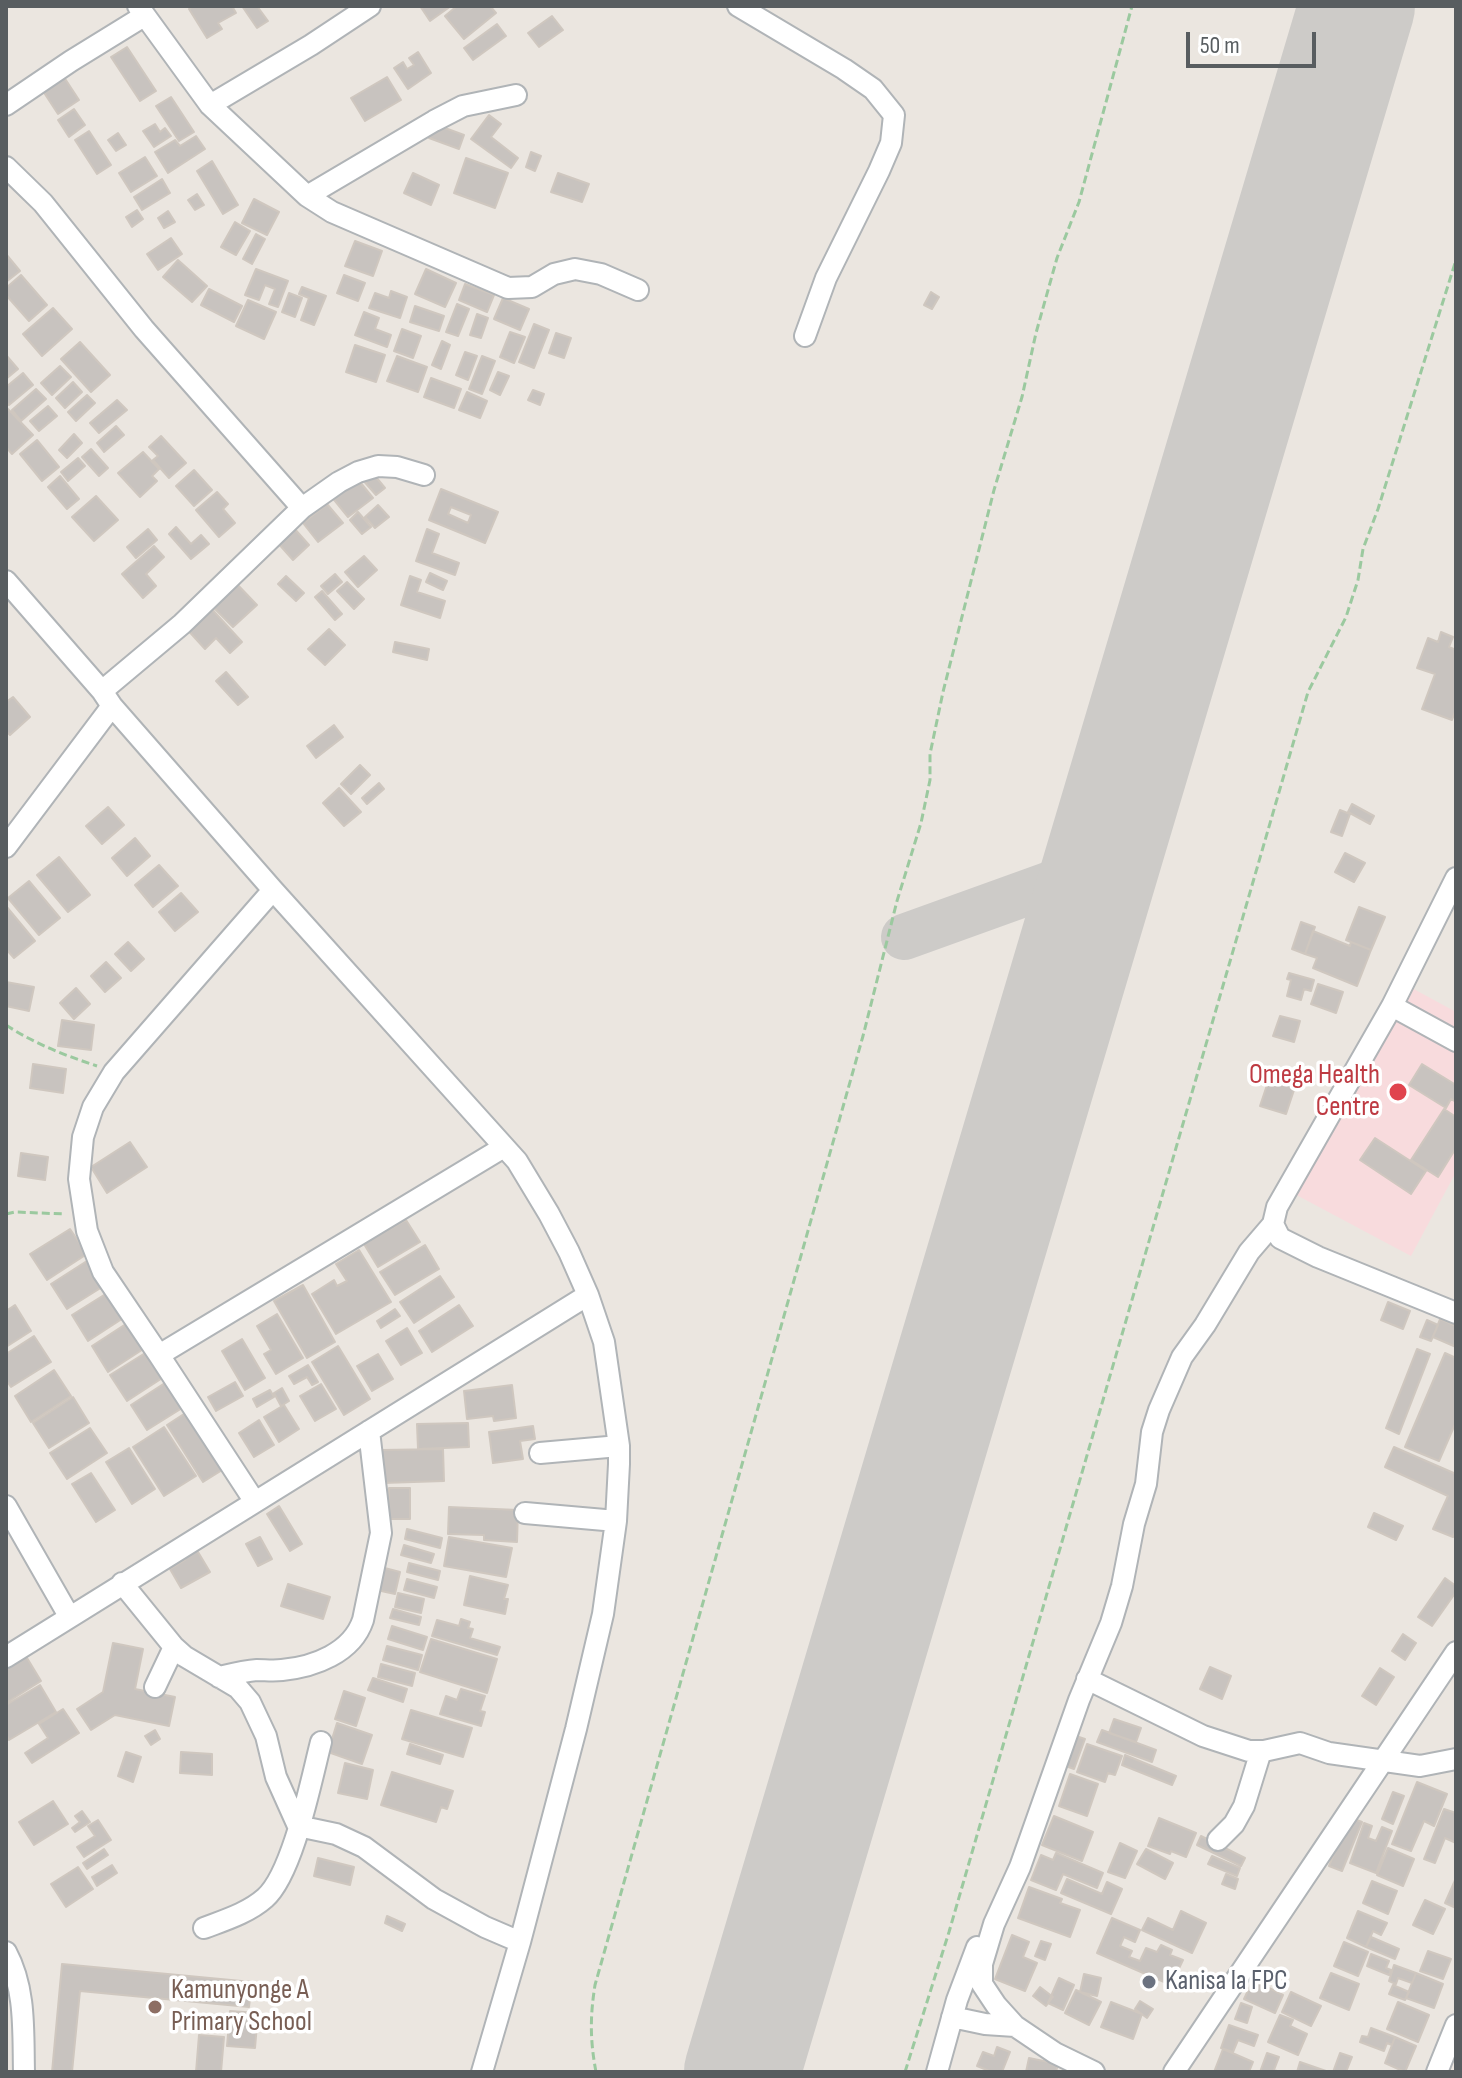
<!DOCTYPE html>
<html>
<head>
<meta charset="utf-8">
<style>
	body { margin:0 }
	#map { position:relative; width:1462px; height:2078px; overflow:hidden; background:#ebe6e0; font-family:"Sofia Sans Condensed",sans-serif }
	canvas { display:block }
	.frame { position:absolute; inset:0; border:8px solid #585d60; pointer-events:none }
	.scale { position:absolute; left:1186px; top:32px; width:130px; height:36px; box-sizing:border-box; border:4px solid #585d60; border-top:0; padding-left:10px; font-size:24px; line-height:28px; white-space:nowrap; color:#585d60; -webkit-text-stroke:6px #fff; paint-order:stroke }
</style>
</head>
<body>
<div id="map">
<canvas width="1462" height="2078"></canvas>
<div class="frame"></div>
<div class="scale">50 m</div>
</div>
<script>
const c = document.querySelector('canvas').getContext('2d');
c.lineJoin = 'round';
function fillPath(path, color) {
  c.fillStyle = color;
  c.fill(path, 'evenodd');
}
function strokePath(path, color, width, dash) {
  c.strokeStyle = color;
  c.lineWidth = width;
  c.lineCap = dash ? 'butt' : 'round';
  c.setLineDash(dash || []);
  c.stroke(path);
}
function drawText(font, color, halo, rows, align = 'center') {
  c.font = font + ' "Sofia Sans Condensed",sans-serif';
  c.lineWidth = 7;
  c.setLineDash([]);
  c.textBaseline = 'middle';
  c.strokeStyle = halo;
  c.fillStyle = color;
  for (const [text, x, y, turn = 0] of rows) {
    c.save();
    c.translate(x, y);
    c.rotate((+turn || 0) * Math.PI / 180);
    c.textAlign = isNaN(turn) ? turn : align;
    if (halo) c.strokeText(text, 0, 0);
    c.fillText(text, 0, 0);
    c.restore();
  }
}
const medical = new Path2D(`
	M 1399,981 L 1456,1012 L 1456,1172 L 1411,1256 L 1287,1190 Z`);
const taxiway = new Path2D(`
	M 904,937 L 1101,866`);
const runway = new Path2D(`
	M 742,2072 L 1357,6`);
const building = new Path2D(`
	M 193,6 L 232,6 L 236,13 L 218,23 L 222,29 L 207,38 L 189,9 Z
	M 242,6 L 257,6 L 268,21 L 257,28 Z
	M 420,6 L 451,6 L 430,21 Z
	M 457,6 L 490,6 L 496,13 L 464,39 L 445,16 Z
	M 552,16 L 563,30 L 539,47 L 528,33 Z
	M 497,24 L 506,36 L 473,60 L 464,48 Z
	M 127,47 L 156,91 L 140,101 L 111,57 Z
	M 418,52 L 431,73 L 408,89 L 394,68 L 403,62 L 407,69 L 414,65 L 409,58 Z
	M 60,71 L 79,100 L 58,114 L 39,85 Z
	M 387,77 L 401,100 L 365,121 L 351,98 Z
	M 171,97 L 194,132 L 179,141 L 156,106 Z
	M 74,109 L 85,125 L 69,137 L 58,120 Z
	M 489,115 L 501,124 L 491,137 L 518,158 L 511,168 L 471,139 Z
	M 155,124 L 160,132 L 165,128 L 171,136 L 154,147 L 143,131 Z
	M 434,124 L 464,135 L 459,149 L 429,138 Z
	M 89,131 L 111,165 L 97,174 L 75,140 Z
	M 118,133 L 126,145 L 116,151 L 108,140 Z
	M 196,136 L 205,149 L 168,173 L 155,152 L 175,140 L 180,146 Z
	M 531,152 L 541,156 L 535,171 L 526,167 Z
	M 145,157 L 157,176 L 131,192 L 119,173 Z
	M 466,158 L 508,173 L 495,208 L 454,193 Z
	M 212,161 L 238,205 L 223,214 L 197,171 Z
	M 413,173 L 439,185 L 431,205 L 404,193 Z
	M 558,173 L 589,184 L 582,202 L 551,192 Z
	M 162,179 L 170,193 L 142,210 L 134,197 Z
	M 197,194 L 204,205 L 195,210 L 188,200 Z
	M 254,199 L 279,212 L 267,235 L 242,223 Z
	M 137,210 L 143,219 L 132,227 L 126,217 Z
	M 168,211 L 175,222 L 164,228 L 158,218 Z
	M 235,222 L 250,231 L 236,255 L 221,247 Z
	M 256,234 L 265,239 L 252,264 L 243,259 Z
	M 171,238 L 182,254 L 158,270 L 147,254 Z
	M 355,241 L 382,251 L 373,276 L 345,266 Z
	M 6,254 L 20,271 L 6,282 Z
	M 178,260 L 207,286 L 192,302 L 163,277 Z
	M 256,269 L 288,281 L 278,307 L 269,304 L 275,289 L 265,285 L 259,300 L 245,295 Z
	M 426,269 L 456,283 L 445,307 L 415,294 Z
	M 21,275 L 47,305 L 29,321 L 6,295 L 6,288 Z
	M 344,275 L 365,283 L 358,301 L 337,293 Z
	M 465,284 L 494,295 L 487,312 L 459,300 Z
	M 302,287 L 326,296 L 314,325 L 301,320 L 309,298 L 299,294 Z
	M 209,289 L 242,306 L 234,322 L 201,305 Z
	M 391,291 L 407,297 L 400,318 L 369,308 L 375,293 L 389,298 Z
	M 931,292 L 939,297 L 932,309 L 924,305 Z
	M 289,293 L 302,298 L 295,317 L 282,312 Z
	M 503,298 L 529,309 L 520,330 L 494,319 Z
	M 248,300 L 276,312 L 264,339 L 236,326 Z
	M 457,304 L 469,309 L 458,336 L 446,332 Z
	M 415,306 L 444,316 L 439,331 L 410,322 Z
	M 53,308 L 72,329 L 42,356 L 23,334 Z
	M 364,312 L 379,318 L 375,329 L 391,335 L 387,347 L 355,335 Z
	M 477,314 L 488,318 L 481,338 L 470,335 Z
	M 534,324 L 549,330 L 534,368 L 519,362 Z
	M 402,329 L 421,336 L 413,358 L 394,351 Z
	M 510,332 L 525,337 L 514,363 L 500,357 Z
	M 556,333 L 571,338 L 564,358 L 549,353 Z
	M 442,341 L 450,345 L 441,369 L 432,365 Z
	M 80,342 L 110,375 L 91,392 L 61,359 Z
	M 355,345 L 385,355 L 376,382 L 346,372 Z
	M 465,352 L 477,356 L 468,380 L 456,375 Z
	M 6,355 L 18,369 L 6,379 Z
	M 397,356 L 427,367 L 418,392 L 387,381 Z
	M 482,356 L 495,361 L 482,394 L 469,389 Z
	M 60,366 L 71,377 L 52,395 L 41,383 Z
	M 498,372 L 509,376 L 500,395 L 490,390 Z
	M 23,373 L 33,385 L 9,405 L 6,402 L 6,387 Z
	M 431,378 L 461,389 L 454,408 L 424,397 Z
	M 73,382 L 82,392 L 65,408 L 56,398 Z
	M 36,389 L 46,399 L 21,421 L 12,410 Z
	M 533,390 L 544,394 L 540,405 L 528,400 Z
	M 467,392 L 487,401 L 480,418 L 459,410 Z
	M 87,395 L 95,403 L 76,421 L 68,412 Z
	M 117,400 L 127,410 L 99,433 L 90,423 Z
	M 48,406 L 57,416 L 39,431 L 30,421 Z
	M 8,409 L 33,435 L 12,454 L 6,447 L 6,411 Z
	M 116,426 L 124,435 L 104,452 L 97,443 Z
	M 74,434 L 82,443 L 67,458 L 59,450 Z
	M 161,436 L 186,463 L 169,478 L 153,460 L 158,456 L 149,447 Z
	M 37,440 L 59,467 L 42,481 L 20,454 Z
	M 91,449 L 108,468 L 99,476 L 82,457 Z
	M 143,452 L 159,469 L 152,476 L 157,481 L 140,497 L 118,473 Z
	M 78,458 L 85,466 L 68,481 L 61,472 Z
	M 194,470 L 212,490 L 194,506 L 176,486 Z
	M 371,471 L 385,488 L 376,495 L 362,479 Z
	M 60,476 L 79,499 L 67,509 L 48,487 Z
	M 356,477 L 373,498 L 348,517 L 331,496 Z
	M 441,489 L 498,512 L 485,543 L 429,520 ZM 451,507 L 471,515 L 468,523 L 448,514 Z
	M 217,492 L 228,504 L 223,509 L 235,523 L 219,537 L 196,510 Z
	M 96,496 L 118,520 L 94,541 L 72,517 Z
	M 327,504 L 343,523 L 318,542 L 303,523 Z
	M 378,505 L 389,517 L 375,528 L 365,517 Z
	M 358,512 L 371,527 L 362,534 L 350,520 Z
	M 176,527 L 191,544 L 201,535 L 209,544 L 191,559 L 169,534 Z
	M 293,527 L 309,545 L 293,560 L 277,542 Z
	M 148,529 L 157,540 L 136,558 L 127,547 Z
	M 427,529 L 439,534 L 432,553 L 459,563 L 455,575 L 416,561 Z
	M 154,546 L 164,557 L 146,574 L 156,586 L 143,598 L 122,574 Z
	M 364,556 L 377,570 L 358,587 L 345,572 Z
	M 430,573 L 447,581 L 443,590 L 426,582 Z
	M 335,574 L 342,582 L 328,594 L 321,586 Z
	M 286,576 L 304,593 L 296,601 L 278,584 Z
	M 410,576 L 421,580 L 417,592 L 445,601 L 440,618 L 401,605 Z
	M 234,581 L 257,605 L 233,627 L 210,604 Z
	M 347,582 L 364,599 L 354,609 L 337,591 Z
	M 322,591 L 342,614 L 335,620 L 315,597 Z
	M 208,605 L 242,642 L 230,653 L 216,638 L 205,649 L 185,627 Z
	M 329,629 L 345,645 L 325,665 L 308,649 Z
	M 1441,632 L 1453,637 L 1449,647 L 1456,650 L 1456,709 L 1452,720 L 1422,709 L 1435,674 L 1417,668 L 1428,638 L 1438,642 Z
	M 395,642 L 429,649 L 427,660 L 393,652 Z
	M 226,672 L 248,697 L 238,705 L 216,681 Z
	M 13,697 L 30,717 L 10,735 L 6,731 L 6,702 Z
	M 334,725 L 343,737 L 316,758 L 307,746 Z
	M 360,765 L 370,775 L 351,794 L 341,784 Z
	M 379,783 L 384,789 L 367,804 L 362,798 Z
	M 339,788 L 361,812 L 344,826 L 323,803 Z
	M 1352,804 L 1374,816 L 1370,824 L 1348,812 Z
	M 108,807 L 124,825 L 102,844 L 86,826 Z
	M 1340,810 L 1350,814 L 1342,836 L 1331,832 Z
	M 135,838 L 150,856 L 127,876 L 112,858 Z
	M 1345,853 L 1365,863 L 1354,882 L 1335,872 Z
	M 59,857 L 90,895 L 68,912 L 37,875 Z
	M 159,865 L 178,886 L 153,907 L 135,885 Z
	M 29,881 L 60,918 L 39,935 L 8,898 Z
	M 181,893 L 198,912 L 175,931 L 159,912 Z
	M 6,906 L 35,941 L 14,958 L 6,949 Z
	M 1359,907 L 1385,917 L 1371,950 L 1346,940 Z
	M 1301,922 L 1315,927 L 1305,954 L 1292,949 Z
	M 1313,931 L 1350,946 L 1351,942 L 1371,950 L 1357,986 L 1313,968 L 1317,958 L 1305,954 Z
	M 128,942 L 144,959 L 131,971 L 115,954 Z
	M 106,962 L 121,978 L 105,992 L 91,976 Z
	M 1289,973 L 1314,980 L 1311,991 L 1304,989 L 1301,1000 L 1287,996 L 1291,980 L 1287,979 Z
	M 6,982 L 34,987 L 29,1011 L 6,1006 Z
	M 1318,984 L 1343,992 L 1336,1013 L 1311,1004 Z
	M 76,988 L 90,1004 L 74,1019 L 60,1003 Z
	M 1280,1016 L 1300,1021 L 1294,1042 L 1273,1036 Z
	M 62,1020 L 94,1025 L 91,1050 L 58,1046 Z
	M 33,1064 L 66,1069 L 63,1093 L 30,1088 Z
	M 1422,1064 L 1456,1085 L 1456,1102 L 1451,1099 L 1446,1108 L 1409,1085 Z
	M 1269,1079 L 1295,1087 L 1286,1114 L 1260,1106 Z
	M 1444,1109 L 1456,1117 L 1456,1148 L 1438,1177 L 1411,1160 Z
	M 1375,1138 L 1426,1171 L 1411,1194 L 1360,1160 Z
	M 130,1142 L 147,1167 L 107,1193 L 91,1167 Z
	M 21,1153 L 48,1157 L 45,1180 L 18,1176 Z
	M 406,1220 L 420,1242 L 378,1267 L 364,1244 Z
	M 70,1229 L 87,1254 L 47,1280 L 30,1254 Z
	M 425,1245 L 439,1269 L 395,1295 L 380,1272 Z
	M 359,1250 L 391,1302 L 336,1334 L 312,1294 L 334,1280 L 337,1286 L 347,1281 L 336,1264 Z
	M 90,1259 L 107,1284 L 67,1309 L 51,1284 Z
	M 440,1276 L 454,1297 L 414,1323 L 400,1302 Z
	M 303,1285 L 335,1342 L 307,1358 L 274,1301 Z
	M 112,1290 L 128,1315 L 88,1341 L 72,1315 Z
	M 1388,1302 L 1410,1311 L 1403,1329 L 1381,1320 Z
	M 15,1305 L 31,1331 L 6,1347 L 6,1311 Z
	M 459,1305 L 473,1326 L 432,1352 L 419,1331 Z
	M 395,1309 L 400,1316 L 381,1328 L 377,1321 Z
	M 277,1314 L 303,1358 L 276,1374 L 264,1354 L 271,1350 L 257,1326 Z
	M 1440,1319 L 1456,1326 L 1456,1347 L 1433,1337 Z
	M 132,1320 L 148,1346 L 108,1372 L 92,1346 Z
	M 1427,1320 L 1438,1325 L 1431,1341 L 1420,1337 Z
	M 407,1328 L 422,1353 L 401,1365 L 386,1341 Z
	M 34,1336 L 51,1362 L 11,1387 L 6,1380 L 6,1354 Z
	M 242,1339 L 265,1378 L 245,1390 L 222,1351 Z
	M 338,1346 L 370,1399 L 344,1415 L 312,1362 Z
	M 1417,1349 L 1430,1354 L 1399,1434 L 1386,1428 Z
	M 150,1350 L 167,1375 L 127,1401 L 110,1375 Z
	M 1445,1353 L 1456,1358 L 1456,1422 L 1439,1461 L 1405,1447 Z
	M 378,1354 L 393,1379 L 372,1391 L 357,1366 Z
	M 308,1365 L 318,1382 L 312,1385 L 307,1377 L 294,1384 L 289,1376 Z
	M 54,1370 L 71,1396 L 31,1422 L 15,1396 Z
	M 171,1379 L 187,1405 L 147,1430 L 131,1405 Z
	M 235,1382 L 243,1396 L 216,1411 L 208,1397 Z
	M 321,1384 L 336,1409 L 315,1421 L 300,1396 Z
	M 512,1385 L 516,1418 L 494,1421 L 493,1416 L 467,1419 L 464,1391 Z
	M 282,1388 L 289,1401 L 281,1406 L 274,1393 Z
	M 270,1390 L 274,1397 L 257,1407 L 253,1399 Z
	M 73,1397 L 89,1423 L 49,1448 L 33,1423 Z
	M 284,1405 L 299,1429 L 279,1442 L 264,1417 Z
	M 190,1410 L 227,1467 L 203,1482 L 167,1425 Z
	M 259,1420 L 274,1445 L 254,1457 L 239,1433 Z
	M 468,1423 L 469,1447 L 418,1449 L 417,1424 Z
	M 533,1426 L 535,1439 L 520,1441 L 523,1459 L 493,1463 L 489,1432 Z
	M 164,1427 L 196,1476 L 164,1496 L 133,1447 Z
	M 90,1428 L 107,1453 L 67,1479 L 50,1453 Z
	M 1394,1447 L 1456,1474 L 1456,1530 L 1453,1537 L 1433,1529 L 1448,1496 L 1385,1467 Z
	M 129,1448 L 155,1489 L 132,1504 L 106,1462 Z
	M 443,1449 L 444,1481 L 383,1483 L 382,1450 Z
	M 91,1473 L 115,1510 L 96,1522 L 72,1484 Z
	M 389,1488 L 410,1488 L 410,1519 L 388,1519 Z
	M 279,1506 L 302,1544 L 290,1551 L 267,1514 Z
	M 449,1507 L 518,1510 L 517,1542 L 484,1540 L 484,1535 L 448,1534 Z
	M 1374,1513 L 1403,1526 L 1396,1540 L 1368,1527 Z
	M 407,1529 L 442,1538 L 440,1548 L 405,1539 Z
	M 260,1537 L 272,1559 L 258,1566 L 246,1544 Z
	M 449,1537 L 512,1548 L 506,1577 L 444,1566 Z
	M 404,1545 L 434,1554 L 431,1563 L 401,1555 Z
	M 195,1547 L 210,1572 L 181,1588 L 170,1569 L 185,1560 L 182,1554 Z
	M 409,1563 L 440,1571 L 438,1580 L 407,1572 Z
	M 377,1566 L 400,1572 L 395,1594 L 372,1589 Z
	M 470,1576 L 508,1585 L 504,1599 L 508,1599 L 505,1614 L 464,1605 Z
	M 1445,1578 L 1456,1586 L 1456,1592 L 1432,1626 L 1418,1617 Z
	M 407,1579 L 437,1587 L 434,1598 L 404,1590 Z
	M 288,1584 L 330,1597 L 323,1619 L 281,1606 Z
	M 398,1593 L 424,1599 L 421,1613 L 395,1607 Z
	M 393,1609 L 421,1617 L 419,1625 L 390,1618 Z
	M 461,1619 L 470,1622 L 468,1628 L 473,1629 L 470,1638 L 500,1647 L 497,1655 L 432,1636 L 437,1620 L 459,1626 Z
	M 392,1626 L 427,1637 L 423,1650 L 388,1639 Z
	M 1403,1634 L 1416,1643 L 1405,1660 L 1392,1651 Z
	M 431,1639 L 497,1659 L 487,1693 L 420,1672 Z
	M 113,1643 L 143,1649 L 135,1689 L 175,1697 L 169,1726 L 115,1715 L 91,1730 L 77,1709 L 103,1692 Z
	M 387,1646 L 422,1655 L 418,1670 L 383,1660 Z
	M 24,1653 L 41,1681 L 6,1703 L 6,1664 Z
	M 381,1664 L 415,1673 L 412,1686 L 378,1677 Z
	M 1210,1667 L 1231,1676 L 1222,1699 L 1200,1689 Z
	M 1380,1668 L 1394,1677 L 1376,1705 L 1362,1696 Z
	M 373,1678 L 407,1689 L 403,1702 L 368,1690 Z
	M 40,1685 L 56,1712 L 9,1740 L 6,1734 L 6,1705 Z
	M 461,1689 L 485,1696 L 480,1711 L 485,1712 L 481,1726 L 440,1714 L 446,1696 L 457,1700 Z
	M 344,1691 L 365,1698 L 356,1726 L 335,1719 Z
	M 63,1709 L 79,1733 L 32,1763 L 25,1753 L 48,1738 L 39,1724 Z
	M 411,1710 L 472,1728 L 463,1757 L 402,1739 Z
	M 1114,1719 L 1141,1728 L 1136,1742 L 1109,1733 Z
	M 337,1723 L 372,1735 L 362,1764 L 328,1752 Z
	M 155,1730 L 160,1739 L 151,1745 L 145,1736 Z
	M 1102,1730 L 1156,1750 L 1152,1762 L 1097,1742 Z
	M 1073,1735 L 1085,1739 L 1074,1769 L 1063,1765 Z
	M 410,1744 L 443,1755 L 440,1764 L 407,1754 Z
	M 1087,1744 L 1122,1756 L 1115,1775 L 1108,1773 L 1105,1782 L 1077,1772 Z
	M 126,1752 L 141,1757 L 133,1782 L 118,1776 Z
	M 181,1752 L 212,1754 L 212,1775 L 180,1773 Z
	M 1125,1755 L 1176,1776 L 1172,1785 L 1122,1765 Z
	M 345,1763 L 373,1770 L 367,1799 L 338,1793 Z
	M 392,1772 L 453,1791 L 447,1809 L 441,1807 L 436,1822 L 381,1805 Z
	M 1070,1774 L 1098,1784 L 1087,1816 L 1059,1806 Z
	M 1417,1782 L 1447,1794 L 1434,1826 L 1424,1821 L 1411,1851 L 1392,1844 Z
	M 1393,1792 L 1404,1796 L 1393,1824 L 1382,1819 Z
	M 53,1801 L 68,1824 L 34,1845 L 19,1822 Z
	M 1444,1809 L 1456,1813 L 1456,1843 L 1445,1838 L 1435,1863 L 1424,1859 Z
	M 82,1811 L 90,1822 L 75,1832 L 72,1828 L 80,1822 L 75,1816 Z
	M 1054,1816 L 1093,1832 L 1082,1861 L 1042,1845 Z
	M 1349,1817 L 1362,1822 L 1342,1871 L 1329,1866 Z
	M 1159,1818 L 1196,1833 L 1186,1857 L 1171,1851 L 1170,1854 L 1148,1846 Z
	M 98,1820 L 111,1840 L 84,1857 L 77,1847 L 95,1836 L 88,1826 Z
	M 1364,1823 L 1372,1826 L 1368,1838 L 1376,1841 L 1382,1827 L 1392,1831 L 1376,1873 L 1350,1863 Z
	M 1201,1836 L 1245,1858 L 1241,1866 L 1197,1845 Z
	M 1120,1843 L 1137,1851 L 1125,1878 L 1108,1872 Z
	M 1388,1848 L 1414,1859 L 1403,1886 L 1377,1875 Z
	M 104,1849 L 108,1855 L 87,1869 L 83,1863 Z
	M 1146,1849 L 1173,1863 L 1165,1879 L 1137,1864 Z
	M 1056,1853 L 1103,1873 L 1097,1888 L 1063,1874 L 1056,1890 L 1031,1880 L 1041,1855 L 1053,1860 Z
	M 1212,1856 L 1240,1868 L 1237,1876 L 1208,1864 Z
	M 318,1858 L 354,1867 L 350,1885 L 314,1876 Z
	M 112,1865 L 117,1873 L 97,1886 L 92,1877 Z
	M 78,1867 L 93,1889 L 66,1907 L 51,1884 Z
	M 1226,1874 L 1238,1879 L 1235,1889 L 1222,1884 Z
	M 1456,1878 L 1456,1908 L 1445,1903 Z
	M 1067,1879 L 1102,1894 L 1107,1882 L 1122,1889 L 1111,1914 L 1061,1893 Z
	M 1372,1881 L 1397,1891 L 1388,1914 L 1363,1903 Z
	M 1029,1887 L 1062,1899 L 1060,1903 L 1080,1910 L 1070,1937 L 1018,1918 Z
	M 1425,1900 L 1445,1909 L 1433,1934 L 1413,1925 Z
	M 1181,1911 L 1206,1923 L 1192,1953 L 1142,1930 L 1148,1918 L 1173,1930 Z
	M 1358,1911 L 1387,1923 L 1381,1935 L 1373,1931 L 1366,1947 L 1347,1938 Z
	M 387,1916 L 405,1924 L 402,1931 L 385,1923 Z
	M 1112,1918 L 1140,1930 L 1135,1942 L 1124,1937 L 1120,1946 L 1132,1951 L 1129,1957 L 1140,1961 L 1146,1948 L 1157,1952 L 1161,1945 L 1172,1950 L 1170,1955 L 1183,1960 L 1171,1985 L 1097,1953 Z
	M 1012,1935 L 1029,1942 L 1023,1957 L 1037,1963 L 1025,1991 L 995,1979 Z
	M 1371,1937 L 1399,1949 L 1395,1959 L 1366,1947 Z
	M 1041,1941 L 1051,1944 L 1045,1960 L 1035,1956 Z
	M 1344,1942 L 1368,1952 L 1358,1976 L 1334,1966 Z
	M 1428,1951 L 1451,1959 L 1443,1979 L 1420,1971 Z
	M 1371,1954 L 1389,1961 L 1386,1968 L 1391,1970 L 1389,1975 L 1367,1966 Z
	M 62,1964 L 252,1982 L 249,2007 L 80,1991 L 72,2072 L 52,2072 Z
	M 1394,1965 L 1416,1973 L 1412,1983 L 1398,1978 L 1396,1984 L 1389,1981 Z
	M 1331,1973 L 1359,1984 L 1349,2010 L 1320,1998 Z
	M 1416,1973 L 1443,1984 L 1434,2008 L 1406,1998 Z
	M 1084,1974 L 1101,1978 L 1097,1996 L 1080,1992 Z
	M 1059,1978 L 1074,1985 L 1063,2010 L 1048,2003 Z
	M 1253,1980 L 1283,1995 L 1275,2013 L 1244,1999 Z
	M 1393,1985 L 1409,1992 L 1405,2000 L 1389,1994 Z
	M 1040,1987 L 1053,1997 L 1046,2006 L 1033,1996 Z
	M 1076,1990 L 1101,2002 L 1089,2025 L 1065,2013 Z
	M 1291,1992 L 1321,2006 L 1311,2026 L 1282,2012 Z
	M 1140,2001 L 1153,2009 L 1147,2018 L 1135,2009 Z
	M 1111,2002 L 1142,2014 L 1133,2039 L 1101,2027 Z
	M 1398,2002 L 1429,2015 L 1418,2042 L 1387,2029 Z
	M 1241,2003 L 1252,2007 L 1247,2023 L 1235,2019 Z
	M 230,2011 L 258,2013 L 255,2048 L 227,2046 Z
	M 1280,2015 L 1293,2020 L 1290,2026 L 1307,2034 L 1298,2055 L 1268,2042 Z
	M 1229,2025 L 1258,2035 L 1254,2046 L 1238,2040 L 1233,2052 L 1221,2048 Z
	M 1371,2028 L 1395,2037 L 1392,2045 L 1387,2043 L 1384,2051 L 1360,2042 L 1362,2036 L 1368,2037 Z
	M 199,2035 L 224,2037 L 221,2072 L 196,2072 Z
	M 1395,2037 L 1416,2046 L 1405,2072 L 1385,2063 Z
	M 997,2047 L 1010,2052 L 1002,2072 L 992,2072 L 977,2066 L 983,2052 L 994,2056 Z
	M 1223,2049 L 1253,2062 L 1249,2072 L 1214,2072 Z
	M 1267,2053 L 1279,2057 L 1274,2070 L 1280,2072 L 1260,2072 Z
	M 1340,2053 L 1352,2057 L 1346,2072 L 1333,2072 Z
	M 1029,2058 L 1058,2064 L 1056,2072 L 1026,2072 Z
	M 1300,2062 L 1326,2071 L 1326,2072 L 1297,2072 Z`);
const path = new Path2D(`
	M 6,1025 C 35,1044 64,1055 97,1066
	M 6,1214 L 15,1212 L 65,1214
	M 596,2072 C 590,2040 590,2017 595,1985 L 863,1036 L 897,901 L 921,823 L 930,780 L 930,754 L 943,692 L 994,490 L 1022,397 L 1036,333 L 1057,258 L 1079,202 L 1132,6
	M 905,2072 L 949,1932 L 1308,692 L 1346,617 L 1358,580 L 1363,549 L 1378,509 L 1456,260`);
const minor = new Path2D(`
	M 138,6 L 210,105 L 307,196 L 332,212 L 508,288 L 532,287 L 554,274 L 575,269 L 601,274 L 638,290
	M 738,6 L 844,69 L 873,89 L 894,115 L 891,143 L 879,171 L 826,278 L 805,336
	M 6,105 L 71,61 L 144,16
	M 210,105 L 311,45 L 370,6
	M 6,167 L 43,203 L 144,329 L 302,508
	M 307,196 L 434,121 L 463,106 L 516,95
	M 6,581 L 102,691 L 112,706 L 273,890 L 517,1161 L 549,1214 L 569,1252 L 588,1295 L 604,1342 L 619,1446 L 619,1464 L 616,1521 L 603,1614 L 576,1729 L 520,1942 L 482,2072
	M 102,691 L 182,624 L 302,508 L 339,482 L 358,472 L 378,466 L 397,467 L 424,475
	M 6,847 L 112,706
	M 1456,878 L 1392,1006 L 1277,1207 L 1273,1224 L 1280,1238 L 1318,1257 L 1456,1313
	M 1392,1006 L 1456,1041
	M 159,1355 L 504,1147
	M 540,1453 L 619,1446
	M 255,1502 L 159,1355 L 103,1272 L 87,1231 L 79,1179 L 83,1137 L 93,1107 L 114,1072 L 273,890
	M 6,1506 L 69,1616
	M 525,1513 L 616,1521
	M 122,1583 L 174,1647 L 184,1656 L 238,1688 L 250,1702 L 266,1736 L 276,1777 L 298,1826 L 336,1834 L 364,1847 L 434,1899 L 485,1927 L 520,1942
	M 6,1657 L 588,1295
	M 219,1677 C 232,1674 244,1671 257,1670 C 265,1670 273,1671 282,1670 C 314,1667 352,1653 363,1620 L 381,1533 L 369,1431
	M 1087,1679 L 1203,1736 L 1249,1751 L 1264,1751 L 1300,1743 L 1329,1753 L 1420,1766 L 1456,1759
	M 155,1687 L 174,1647
	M 1218,1840 L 1234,1824 L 1244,1806 L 1261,1751
	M 204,1928 C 225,1920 248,1913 265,1898 C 293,1873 311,1781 321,1742
	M 6,1952 C 26,1989 23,2031 24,2072
	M 952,2017 L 985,2024 L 1015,2026
	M 937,2072 L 957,2000 L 977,1947
	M 1094,2072 L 1055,2053 L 1015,2026 L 996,2005 L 982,1984 L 982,1964 L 994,1924 L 1020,1867 L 1079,1700 L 1111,1623 L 1122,1586 L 1134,1524 L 1146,1484 L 1152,1432 L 1159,1410 L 1182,1357 L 1205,1325 L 1249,1252 L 1273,1224
	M 1174,2072 L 1456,1652
	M 1437,2072 L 1456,2025`);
const markers = [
	[1398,1092,10,"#e0444e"],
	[1149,1982,8,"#6b7280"],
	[155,2007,8,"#8d6e63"]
];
const healthNames = [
	["Omega Health",1380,1076],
	["Centre",1380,1108]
];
const worshipNames = [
	["Kanisa la FPC",1165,1982]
];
const educationNames = [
	["Kamunyonge A",171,1991],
	["Primary School",171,2023]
];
fillPath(medical, '#f8dbdd');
strokePath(taxiway, '#cdcbc8', 46);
strokePath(runway, '#cdcbc8', 116);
fillPath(building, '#c8c3bf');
strokePath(building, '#cfc7bf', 2);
strokePath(minor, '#b0b4b7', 24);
strokePath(path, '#9bc99f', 3, [8, 4]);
strokePath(minor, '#fff', 20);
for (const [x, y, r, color] of markers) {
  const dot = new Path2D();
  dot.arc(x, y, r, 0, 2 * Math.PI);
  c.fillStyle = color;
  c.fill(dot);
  strokePath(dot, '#fff', 3);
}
drawText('28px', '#be3a42', '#fff', healthNames, 'right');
drawText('28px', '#5b616d', '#fff', worshipNames, 'left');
drawText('28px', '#785e54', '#fff', educationNames, 'left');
</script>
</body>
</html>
